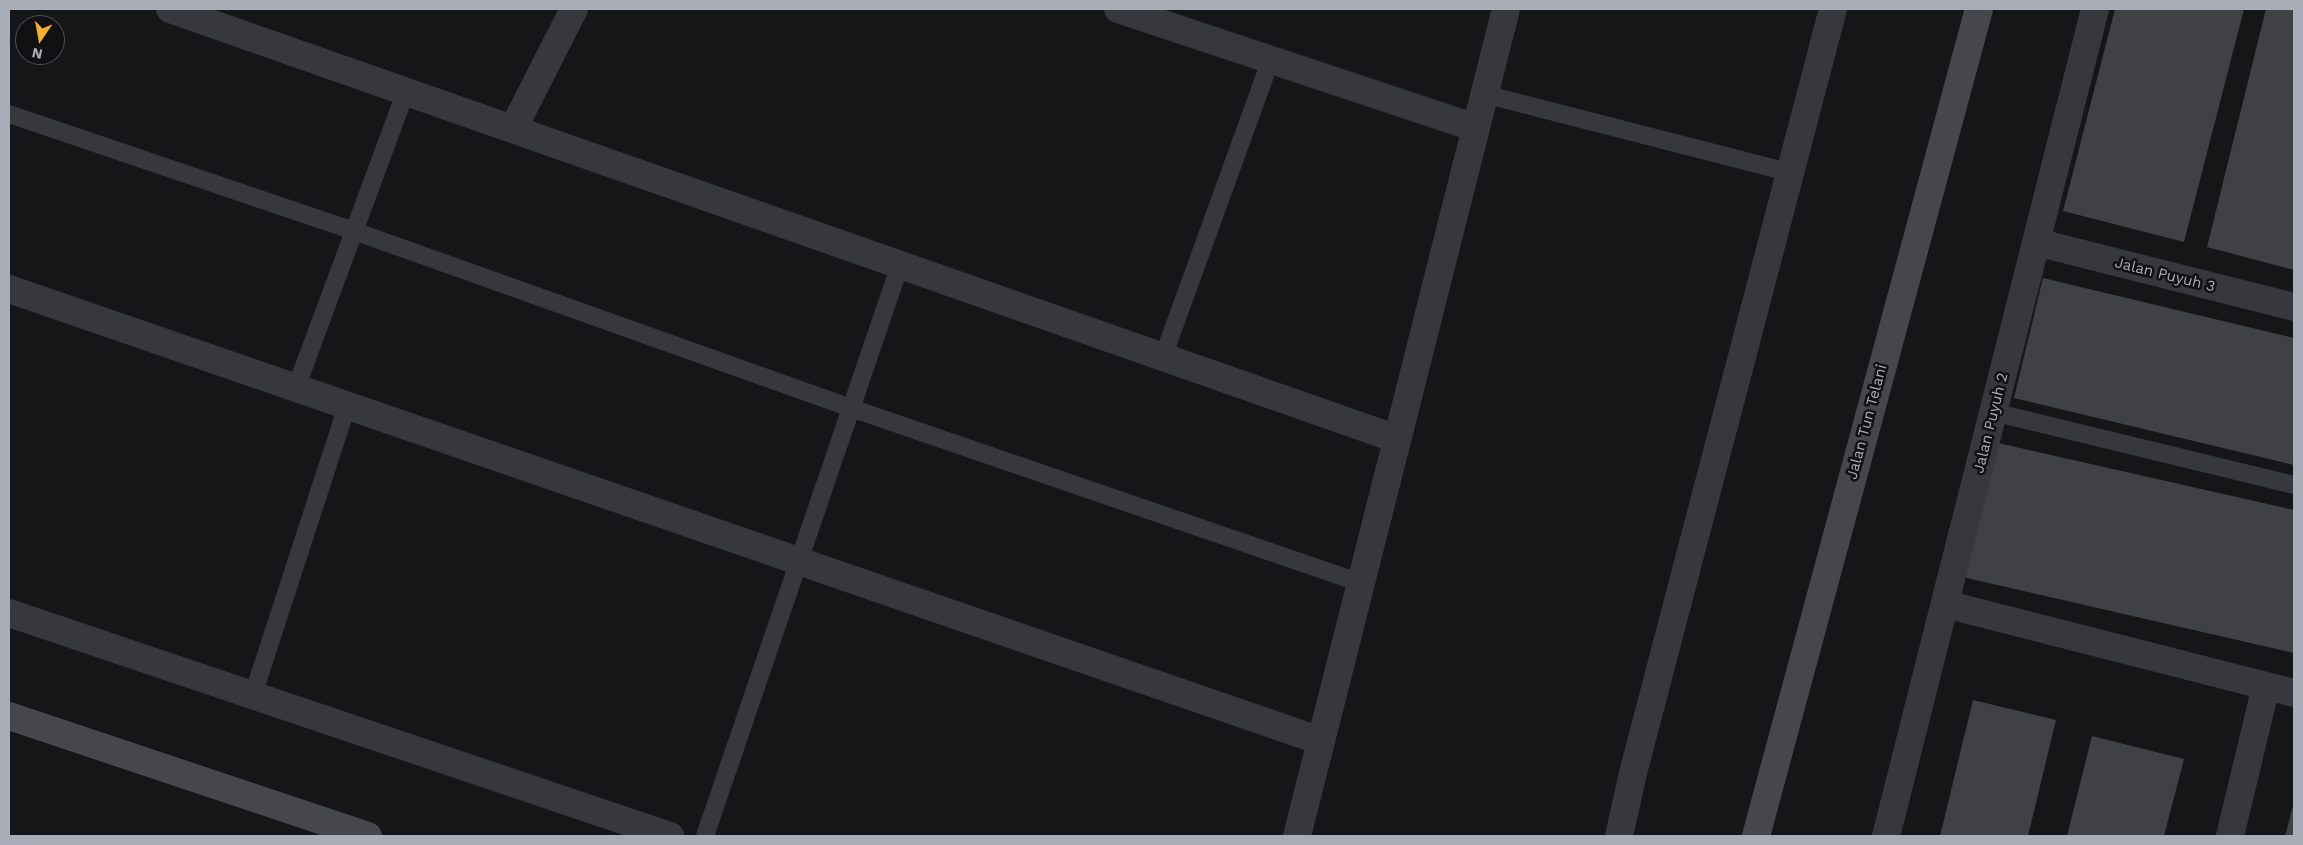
<!DOCTYPE html>
<html>
<head>
<meta charset="utf-8">
<style>
	body { margin:0 }
	#map { position:relative; width:2303px; height:845px; overflow:hidden; background:#161618; font-family:"Work Sans",sans-serif }
	canvas { display:block }
	.frame { position:absolute; inset:0; border:10px solid #a8adb8; pointer-events:none }
	.north { position:absolute; left:15px; top:15px; width:50px; height:50px; box-sizing:border-box; background:#111113; border:1px solid #4d4f55; border-radius:50%; rotate:192deg; font-size:14px; font-weight:700; line-height:20px; text-align:center; color:#a8adb8 }
	.north::after { content:''; display:block; margin:auto; width:18px; height:22px; background:#f2b134; clip-path:polygon(50% 0,100% 100%,50% 72%,0 100%) }
</style>
</head>
<body>
<div id="map">
<canvas width="2303" height="845"></canvas>
<div class="frame"></div>
<div class="north">N</div>
</div>
<script>
const c = document.querySelector('canvas').getContext('2d');
c.lineJoin = 'round';
function fillPath(path, color) {
  c.fillStyle = color;
  c.fill(path, 'evenodd');
}
function strokePath(path, color, width, dash) {
  c.strokeStyle = color;
  c.lineWidth = width;
  c.lineCap = dash ? 'butt' : 'round';
  c.setLineDash(dash || []);
  c.stroke(path);
}
function drawText(font, color, halo, rows, align = 'center') {
  c.font = font + ' "Work Sans",sans-serif';
  c.lineWidth = 5;
  c.setLineDash([]);
  c.textBaseline = 'middle';
  c.strokeStyle = halo;
  c.fillStyle = color;
  for (const [text, x, y, turn = 0] of rows) {
    c.save();
    c.translate(x, y);
    c.rotate((+turn || 0) * Math.PI / 180);
    c.textAlign = isNaN(turn) ? turn : align;
    if (halo) c.strokeText(text, 0, 0);
    c.fillText(text, 0, 0);
    c.restore();
  }
}
const building = new Path2D(`
	M 2115,9 L 2244,9 L 2184,242 L 2063,211 Z
	M 2266,9 L 2294,9 L 2294,270 L 2207,247 Z
	M 2043,278 L 2294,338 L 2294,465 L 2014,398 Z
	M 1976,438 L 2294,510 L 2294,653 L 1945,573 Z
	M 1973,700 L 2056,720 L 2028,836 L 1940,836 Z
	M 2092,736 L 2184,759 L 2164,836 L 2067,836 Z
	M 2294,802 L 2294,836 L 2285,836 Z`);
const lane = new Path2D(`
	M 1484,94 L 1792,173
	M 9,114 L 354,231 L 851,408 L 1361,583
	M 1163,357 L 1271,59
	M 296,388 L 406,91
	M 1993,412 L 2294,485
	M 253,695 L 347,406
	M 705,836 L 900,265`);
const street = new Path2D(`
	M 170,9 L 1397,439
	M 1118,9 L 1476,128
	M 513,129 L 574,9
	M 2036,242 L 2294,307
	M 9,289 L 1321,741
	M 1945,604 L 2294,693
	M 9,613 L 670,836
	M 1297,836 L 1506,9
	M 1619,836 L 1633,773 L 1833,9
	M 1886,836 L 2095,9
	M 2230,836 L 2266,686`);
const secondary = new Path2D(`
	M 9,716 L 368,836
	M 1756,836 L 1979,9`);
const streetNames = [
	["Jalan Puyuh 3",2165,275,14],
	["Jalan Tun Telani",1867,422,-75],
	["Jalan Puyuh 2",1991,423,-76]
];
fillPath(building, '#404145');
strokePath(lane, '#37383d', 18);
strokePath(street, '#37383d', 28);
strokePath(secondary, '#45474d', 28);
drawText('15px', '#a8adb8', '#111113', streetNames);
</script>
</body>
</html>
